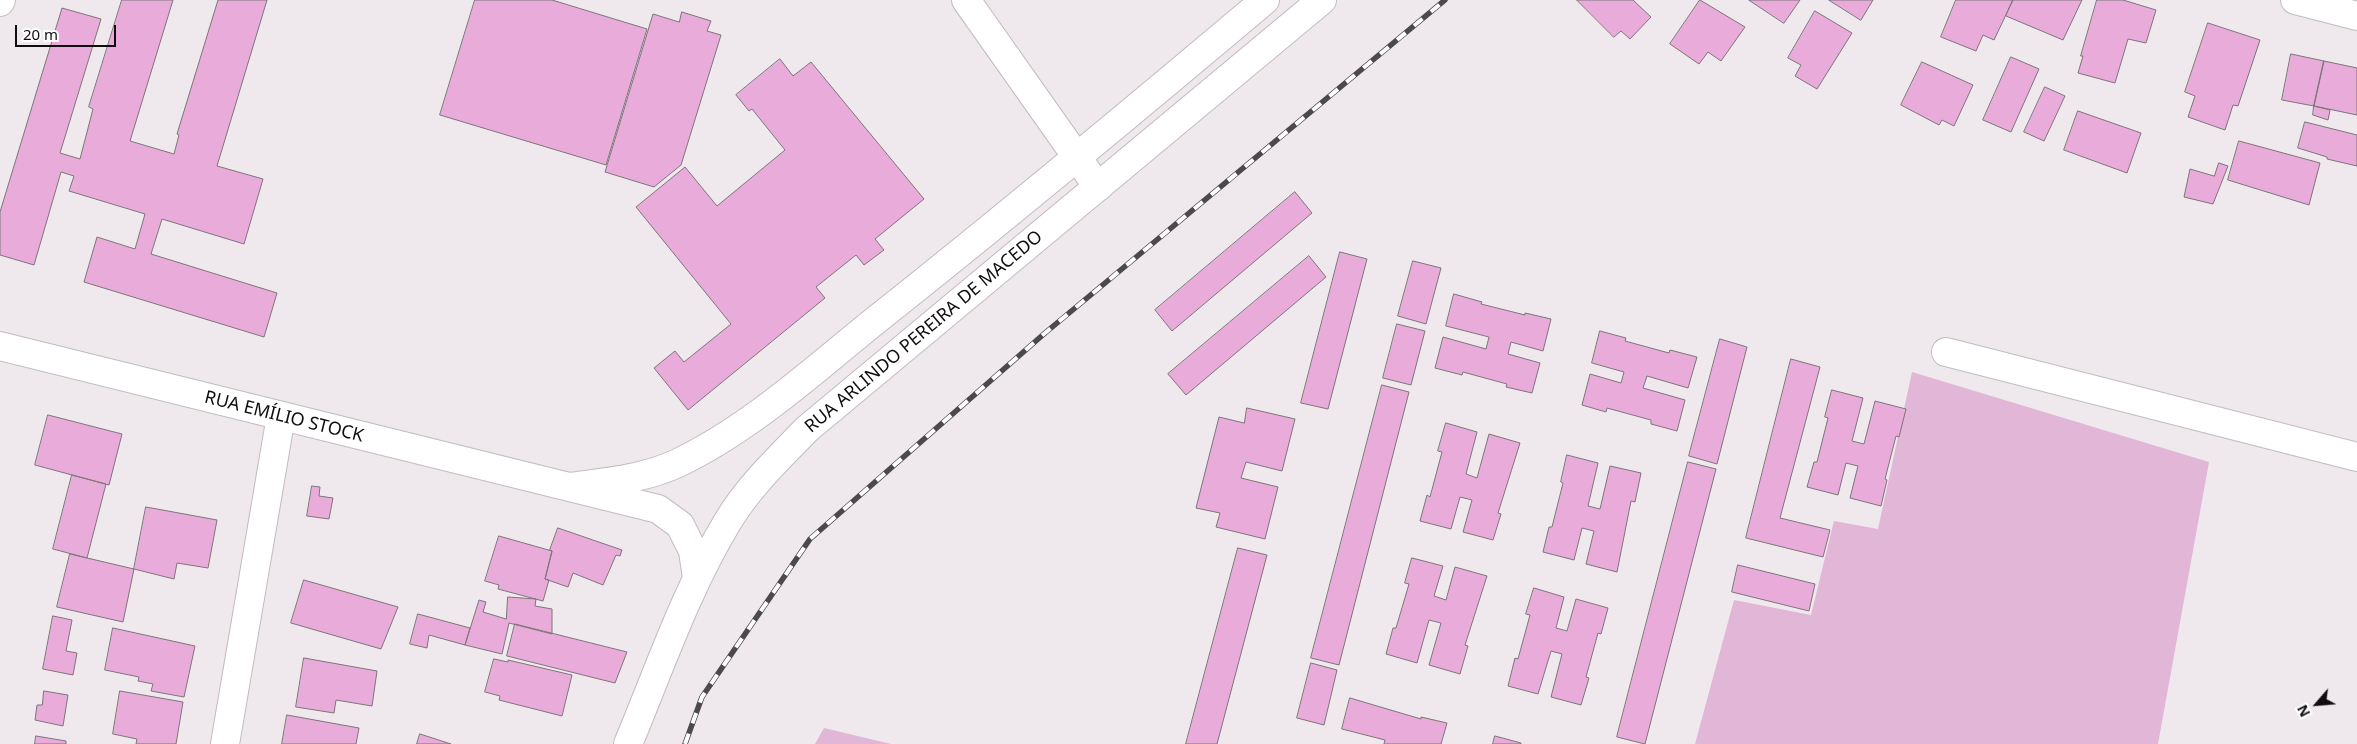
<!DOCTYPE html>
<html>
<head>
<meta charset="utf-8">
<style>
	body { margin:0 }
	#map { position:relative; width:2357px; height:744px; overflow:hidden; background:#efe8ed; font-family:"Noto Sans",sans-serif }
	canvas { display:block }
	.north { position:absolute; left:2292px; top:679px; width:50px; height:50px; -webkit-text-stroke:4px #fff; paint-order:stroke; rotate:243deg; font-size:14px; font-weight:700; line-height:20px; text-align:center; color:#0f0d0f }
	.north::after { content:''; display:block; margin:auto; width:18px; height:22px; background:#0f0d0f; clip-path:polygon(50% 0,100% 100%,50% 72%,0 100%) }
	.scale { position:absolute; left:15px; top:25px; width:101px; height:22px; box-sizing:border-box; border:2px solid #0f0d0f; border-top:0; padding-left:6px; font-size:15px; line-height:18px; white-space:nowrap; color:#0f0d0f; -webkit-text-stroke:4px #fff; paint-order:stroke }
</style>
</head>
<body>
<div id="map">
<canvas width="2357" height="744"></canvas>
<div class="north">N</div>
<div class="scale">20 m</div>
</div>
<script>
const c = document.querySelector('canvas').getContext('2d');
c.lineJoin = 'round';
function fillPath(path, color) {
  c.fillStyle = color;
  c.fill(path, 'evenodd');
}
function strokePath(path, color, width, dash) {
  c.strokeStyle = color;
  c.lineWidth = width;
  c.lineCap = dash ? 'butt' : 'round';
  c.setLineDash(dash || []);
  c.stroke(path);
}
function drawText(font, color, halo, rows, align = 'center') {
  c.font = font + ' "Noto Sans",sans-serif';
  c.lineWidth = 4;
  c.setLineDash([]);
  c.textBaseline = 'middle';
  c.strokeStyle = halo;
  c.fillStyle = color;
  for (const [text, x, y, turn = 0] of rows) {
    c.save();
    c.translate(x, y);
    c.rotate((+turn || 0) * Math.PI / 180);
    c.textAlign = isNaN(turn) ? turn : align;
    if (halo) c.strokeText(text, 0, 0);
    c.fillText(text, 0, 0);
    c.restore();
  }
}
const green = new Path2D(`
	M 1912,372 L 2209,462 L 2158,744 L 1695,744 L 1734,600 L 1811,615 L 1834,521 L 1878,529 Z
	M 824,728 L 891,744 L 815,744 Z`);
const building = new Path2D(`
	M 122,0 L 173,0 L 130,141 L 174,154 L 179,135 L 177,134 L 218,0 L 267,0 L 217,166 L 263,179 L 244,244 L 162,219 L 151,254 L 277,293 L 264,337 L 84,282 L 97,237 L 135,249 L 145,214 L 69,191 L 74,176 L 61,172 L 34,265 L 0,255 L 0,212 L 62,8 L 101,19 L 60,153 L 80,159 L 93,109 L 89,107 Z
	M 475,0 L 552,0 L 647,29 L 606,165 L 440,115 Z
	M 1577,0 L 1633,0 L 1651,17 L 1630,39 L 1621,31 L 1614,37 Z
	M 1700,0 L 1745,27 L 1721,61 L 1708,52 L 1699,64 L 1670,44 Z
	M 1749,0 L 1800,0 L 1784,23 Z
	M 1829,0 L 1873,0 L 1861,20 Z
	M 1956,0 L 2013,0 L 1994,40 L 1983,35 L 1976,51 L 1941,37 Z
	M 2013,0 L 2082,0 L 2063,40 L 2006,16 Z
	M 2097,0 L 2123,0 L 2156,10 L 2146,43 L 2128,39 L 2115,83 L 2078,73 L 2083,56 L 2081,56 Z
	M 1815,11 L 1852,33 L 1817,89 L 1795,76 L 1801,65 L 1788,58 Z
	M 682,12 L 711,21 L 707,31 L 721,35 L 681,165 L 654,187 L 605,172 L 653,14 L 679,22 Z
	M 2208,23 L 2260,40 L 2238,106 L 2233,105 L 2225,130 L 2188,117 L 2195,96 L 2185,92 Z
	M 2291,54 L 2324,61 L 2314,106 L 2282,100 Z
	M 2011,57 L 2039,69 L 2011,132 L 1983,120 Z
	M 780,59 L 793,76 L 811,62 L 924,199 L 875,239 L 884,250 L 864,265 L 856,255 L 816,287 L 825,298 L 688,410 L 654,368 L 675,351 L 684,362 L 731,324 L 636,207 L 685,167 L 717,206 L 785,150 L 752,109 L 749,111 L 736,95 Z
	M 2324,61 L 2357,68 L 2357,115 L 2314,106 Z
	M 1922,62 L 1973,85 L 1954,126 L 1942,120 L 1939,125 L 1901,105 Z
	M 2045,87 L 2065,96 L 2044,141 L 2024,132 Z
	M 2314,106 L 2330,110 L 2328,120 L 2313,115 Z
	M 2078,111 L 2141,133 L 2127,173 L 2064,150 Z
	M 2305,122 L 2357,135 L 2357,166 L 2327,159 L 2327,157 L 2298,148 Z
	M 2239,141 L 2320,163 L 2309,205 L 2228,180 Z
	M 2219,163 L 2228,166 L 2213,204 L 2184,197 L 2190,169 L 2214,176 Z
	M 1295,192 L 1312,213 L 1172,331 L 1155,310 Z
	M 1340,252 L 1367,259 L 1328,409 L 1301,403 Z
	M 1309,256 L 1326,277 L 1186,395 L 1168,374 Z
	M 1413,261 L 1441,268 L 1426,324 L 1398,316 Z
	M 1454,294 L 1482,302 L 1481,304 L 1525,315 L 1525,313 L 1551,319 L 1543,351 L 1511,342 L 1508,354 L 1540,363 L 1532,393 L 1506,387 L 1507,384 L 1463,372 L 1462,375 L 1435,368 L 1443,337 L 1486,349 L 1489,337 L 1446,326 Z
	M 1397,324 L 1425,331 L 1411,385 L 1383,378 Z
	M 1600,331 L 1626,338 L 1625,341 L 1669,353 L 1670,350 L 1697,357 L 1688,388 L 1647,376 L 1643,388 L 1685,400 L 1677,431 L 1651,424 L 1651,420 L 1607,408 L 1606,412 L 1582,405 L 1590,374 L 1621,383 L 1624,372 L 1592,363 Z
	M 1720,339 L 1747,347 L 1717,464 L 1689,456 Z
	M 1791,359 L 1820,367 L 1780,518 L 1830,530 L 1823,557 L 1746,538 Z
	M 1382,385 L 1409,392 L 1339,665 L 1311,658 Z
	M 1832,390 L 1863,398 L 1852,441 L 1864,444 L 1875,401 L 1906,409 L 1899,437 L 1896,436 L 1885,479 L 1887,480 L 1881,506 L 1850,498 L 1858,466 L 1846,463 L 1838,495 L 1807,487 L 1814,462 L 1817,462 L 1828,418 L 1825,417 Z
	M 1247,408 L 1295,419 L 1282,471 L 1246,462 L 1241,478 L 1278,487 L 1265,539 L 1216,527 L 1220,513 L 1196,508 L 1219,417 L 1244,423 Z
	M 48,415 L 122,434 L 109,485 L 35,465 Z
	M 1446,423 L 1477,432 L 1466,474 L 1477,478 L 1489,434 L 1520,443 L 1498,513 L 1501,514 L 1493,540 L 1463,532 L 1472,500 L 1460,497 L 1451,529 L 1420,521 L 1427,495 L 1430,497 L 1442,452 L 1438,451 Z
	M 1567,455 L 1598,463 L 1588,506 L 1600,509 L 1610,466 L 1641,473 L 1635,502 L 1631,501 L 1617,572 L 1586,564 L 1594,531 L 1582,528 L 1574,560 L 1543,552 L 1549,527 L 1552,527 L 1563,483 L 1561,482 Z
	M 1688,462 L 1716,469 L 1645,744 L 1617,737 Z
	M 72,475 L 106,484 L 87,558 L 53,549 Z
	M 312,486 L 320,487 L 319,496 L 333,498 L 329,519 L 307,516 Z
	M 146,507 L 217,520 L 208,568 L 177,563 L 174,579 L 134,569 Z
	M 558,528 L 622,550 L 620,556 L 616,555 L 603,585 L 573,573 L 568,587 L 545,579 L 552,551 L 550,550 Z
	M 499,536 L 552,551 L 545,579 L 549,580 L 543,601 L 498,589 L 499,585 L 485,581 Z
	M 1238,548 L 1267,555 L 1217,744 L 1186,744 Z
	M 70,554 L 134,569 L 123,622 L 57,607 Z
	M 1412,558 L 1443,566 L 1434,596 L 1446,600 L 1455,567 L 1487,576 L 1465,645 L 1468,646 L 1460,674 L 1429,665 L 1441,623 L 1429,620 L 1417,663 L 1386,654 L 1393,628 L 1396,628 L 1409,584 L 1405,583 Z
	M 1738,565 L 1815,584 L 1809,611 L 1732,592 Z
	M 304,580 L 398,607 L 381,649 L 291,623 Z
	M 1534,588 L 1564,597 L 1556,628 L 1567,631 L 1576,599 L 1608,608 L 1601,634 L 1598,633 L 1586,677 L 1589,678 L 1581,705 L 1551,697 L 1562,654 L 1551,651 L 1538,694 L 1508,686 L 1515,658 L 1518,659 L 1530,615 L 1526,614 Z
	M 508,597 L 536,599 L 535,606 L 552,609 L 552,634 L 509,623 L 502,654 L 465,645 L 479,600 L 486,602 L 483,612 L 506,619 Z
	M 418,614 L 470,628 L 465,645 L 429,635 L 427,648 L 410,644 Z
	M 53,616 L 72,620 L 66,651 L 77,653 L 73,675 L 43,669 Z
	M 515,624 L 627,652 L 615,683 L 507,656 Z
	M 113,628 L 195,646 L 184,697 L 151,691 L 153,684 L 138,681 L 139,677 L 105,670 Z
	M 304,658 L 377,671 L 372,706 L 336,700 L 334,713 L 296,707 Z
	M 494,659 L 508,662 L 508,660 L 572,675 L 562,716 L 499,700 L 500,696 L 485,692 Z
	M 1311,663 L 1337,670 L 1324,725 L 1297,718 Z
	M 44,691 L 68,695 L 63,726 L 35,720 L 37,705 L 42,705 Z
	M 120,691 L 183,702 L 176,744 L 136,744 L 137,739 L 113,734 Z
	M 1350,698 L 1421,719 L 1421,717 L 1447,723 L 1441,744 L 1384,744 L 1385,740 L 1342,729 Z
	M 287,715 L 359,728 L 356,744 L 282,744 Z
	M 420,734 L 451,744 L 417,744 Z
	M 36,736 L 66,741 L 66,744 L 35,744 Z
	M 1495,736 L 1521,743 L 1521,744 L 1493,744 Z`);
const minor = new Path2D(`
	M 966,0 L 1098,187
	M 2295,0 L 2357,16
	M 1946,352 L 2357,457
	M 225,744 L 281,416`);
const major = new Path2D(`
	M 0,2 L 1,0
	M 0,346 L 658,509 L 680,525 L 693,551 L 697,578
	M 569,487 C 606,482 644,479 678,463 C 753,427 817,367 881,316 C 1011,213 1138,107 1265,0
	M 628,744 C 659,670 686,590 728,521 C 749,486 779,458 807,429 L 1322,0`);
const rail = new Path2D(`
	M 685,744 L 702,697 L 810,539 L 1045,333 L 1445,0`);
const streetNames = [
	["RUA ARLINDO PEREIRA DE MACEDO",924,332,-40],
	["RUA EMÍLIO STOCK",284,417,14]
];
fillPath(green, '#e1b6d6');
fillPath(building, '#e9acda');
strokePath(building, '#7c757a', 1);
strokePath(minor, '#c2bbc0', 30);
strokePath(major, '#c2bbc0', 30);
strokePath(minor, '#fff', 28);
strokePath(major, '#fff', 28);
strokePath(rail, '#4c494b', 5.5);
strokePath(rail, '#fff', 4, [11]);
drawText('18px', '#0f0d0f', '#fff', streetNames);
</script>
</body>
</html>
